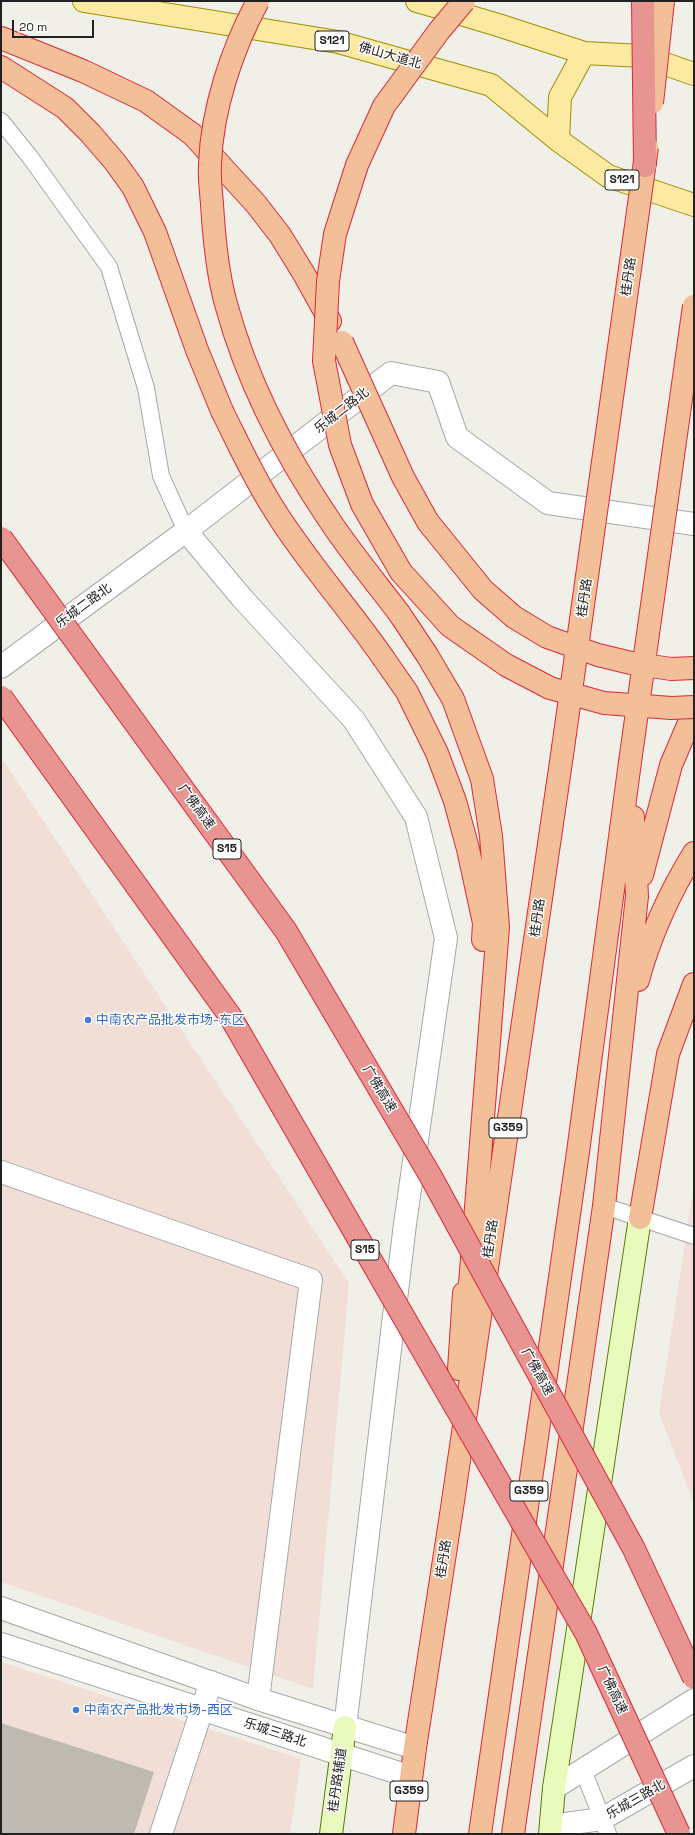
<!DOCTYPE html>
<html>
<head>
<meta charset="utf-8">
<style>
	body { margin:0 }
	#map { position:relative; width:695px; height:1835px; overflow:hidden; background:#f1f0e8; font-family:"Space Grotesk",sans-serif }
	canvas { display:block }
	.frame { position:absolute; inset:0; border:2px solid #212121; pointer-events:none }
	.scale { position:absolute; left:12px; top:20px; width:82px; height:18px; box-sizing:border-box; border:2px solid #212121; border-top:0; padding-left:5px; font-size:12px; line-height:14px; white-space:nowrap; color:#212121; -webkit-text-stroke:3px #fff; paint-order:stroke }
</style>
</head>
<body>
<div id="map">
<canvas width="695" height="1835"></canvas>
<div class="frame"></div>
<div class="scale">20 m</div>
</div>
<script>
const c = document.querySelector('canvas').getContext('2d');
c.lineJoin = 'round';
function fillPath(path, color) {
  c.fillStyle = color;
  c.fill(path, 'evenodd');
}
function strokePath(path, color, width, dash) {
  c.strokeStyle = color;
  c.lineWidth = width;
  c.lineCap = dash ? 'butt' : 'round';
  c.setLineDash(dash || []);
  c.stroke(path);
}
function drawText(font, color, halo, rows, align = 'center') {
  c.font = font + ' "Space Grotesk","Noto Sans SC",sans-serif';
  c.lineWidth = 3;
  c.setLineDash([]);
  c.textBaseline = 'middle';
  c.strokeStyle = halo;
  c.fillStyle = color;
  for (const [text, x, y, turn = 0] of rows) {
    c.save();
    c.translate(x, y);
    c.rotate((+turn || 0) * Math.PI / 180);
    c.textAlign = isNaN(turn) ? turn : align;
    if (halo) c.strokeText(text, 0, 0);
    c.fillText(text, 0, 0);
    c.restore();
  }
}
const commercial = new Path2D(`
	M 1,757 L 349,1283 L 313,1689 L 1,1582 Z
	M 694,1184 L 694,1504 L 659,1413 Z
	M 1,1662 L 301,1759 L 290,1834 L 1,1834 Z`);
const building = new Path2D(`
	M 1,1723 L 154,1772 L 134,1834 L 1,1834 Z`);
const service = new Path2D(`
	M 1,121 L 30,157 L 109,267 L 146,388 L 161,476 L 186,531
	M 604,1206 L 694,1236
	M 583,1770 L 608,1834`);
const minor = new Path2D(`
	M 1,667 L 186,531 L 391,373 L 438,382 L 457,437 L 548,503 L 694,524
	M 1,1172 L 311,1280 L 258,1699
	M 161,1834 L 211,1682`);
const tertiary = new Path2D(`
	M 186,531 L 242,598 L 354,720 L 416,817 L 446,938 L 405,1224 L 345,1727
	M 1,1608 L 258,1699 L 415,1748
	M 1,1644 L 411,1777
	M 554,1788 L 694,1700
	M 551,1826 L 602,1819 L 694,1766`);
const secondary = new Path2D(`
	M 331,1834 L 345,1727
	M 550,1834 L 554,1788 L 640,1218`);
const primary = new Path2D(`
	M 84,1 L 338,42 L 491,85 L 558,140 L 608,176 L 694,205
	M 417,1 L 498,25 L 584,53 L 642,56 L 694,74
	M 558,140 L 560,97 L 584,53`);
const trunk = new Path2D(`
	M 1,38 L 83,71 L 146,101 L 192,134 L 256,204 L 280,235 L 304,274 L 330,321
	M 1,67 L 65,108 L 90,133 L 115,162 L 133,187 L 155,232 L 197,350 L 222,411
	M 399,613 L 427,655 L 453,699 L 482,779 L 491,836 L 498,927 L 468,1309
	M 384,659 L 407,692 L 437,753 L 455,801 L 468,849 L 484,923 L 483,940
	M 642,875 L 671,765 L 694,711
	M 638,980 C 650,936 670,892 694,853
	M 640,1218 L 668,1054 L 694,984
	M 459,1369 L 464,1293
	M 404,1834 L 415,1748 L 452,1508 L 563,748
	M 480,1834 L 578,1152 L 630,762
	M 513,1834 L 604,1206 L 637,896 L 633,817`);
const trunkBridge = new Path2D(`
	M 258,1 C 232,49 212,109 210,164 C 209,177 211,191 212,204 C 214,238 217,272 226,304 C 247,382 287,458 332,524 C 353,555 377,584 399,613
	M 464,1 L 439,31 L 384,106 L 357,165 L 335,234 L 328,281 L 324,361 L 340,445 L 362,504 L 401,572 L 450,626 L 506,665 L 550,688 L 604,703 L 671,708 L 694,707
	M 652,103 L 663,1
	M 342,342 L 403,477 L 428,522 L 483,590 L 514,617 L 547,637 L 598,655 L 631,663 L 671,669 L 694,668
	M 222,411 C 238,443 253,476 272,506 C 305,560 348,607 384,659
	M 563,748 L 647,147
	M 630,762 L 694,306`);
const motorwayBridge = new Path2D(`
	M 643,1 L 645,166
	M 1,538 L 286,931 L 430,1175 L 634,1549 L 694,1678
	M 1,697 L 230,1016 L 586,1633 L 679,1834`);
const markers = [
	[88,1020,4,"#3f7fe0"],
	[76,1710,4,"#3f7fe0"]
];
const shields = [
	[332,41,34],
	[622,180,34],
	[227,849,28],
	[508,1128,38],
	[365,1250,28],
	[529,1491,38],
	[409,1791,38]
];
const shieldNames = [
	["S121",332,41],
	["S121",622,180],
	["S15",227,849],
	["G359",508,1128],
	["S15",365,1250],
	["G359",529,1491],
	["G359",409,1791]
];
const streetNames = [
	["佛山大道北",390,56,16],
	["桂丹路",629,277,-82],
	["乐城二路北",342,411,-38],
	["桂丹路",585,598,-82],
	["乐城二路北",84,606,-36],
	["广佛高速",196,807,54],
	["桂丹路",538,918,-82],
	["广佛高速",379,1089,59],
	["桂丹路",491,1239,-82],
	["广佛高速",537,1372,61],
	["桂丹路",444,1559,-81],
	["广佛高速",612,1690,65],
	["乐城三路北",275,1733,18],
	["桂丹路辅道",338,1780,-82],
	["乐城三路北",636,1800,-30]
];
const shopNames = [
	["中南农产品批发市场-东区",96,1020],
	["中南农产品批发市场-西区",84,1710]
];
fillPath(commercial, '#f1ded7');
fillPath(building, '#bebab1');
strokePath(service, '#a8a8a8', 18);
strokePath(minor, '#a8a8a8', 24);
strokePath(tertiary, '#a8a8a8', 24);
strokePath(secondary, '#537b05', 24);
strokePath(primary, '#9e8e00', 24);
strokePath(trunk, '#dc283c', 24);
strokePath(service, '#fff', 16);
strokePath(minor, '#fff', 22);
strokePath(tertiary, '#fff', 22);
strokePath(secondary, '#e9fabd', 22);
strokePath(primary, '#fceaa2', 22);
strokePath(trunk, '#f2bf99', 22);
strokePath(trunkBridge, '#dc283c', 24, []);
strokePath(motorwayBridge, '#dc283c', 24, []);
strokePath(trunkBridge, '#f2bf99', 22);
strokePath(motorwayBridge, '#e89490', 22);
for (const [x, y, r, color] of markers) {
  const dot = new Path2D();
  dot.arc(x, y, r, 0, 2 * Math.PI);
  c.fillStyle = color;
  c.fill(dot);
  strokePath(dot, '#fff', 1.5);
}
for (const [x, y, w] of shields) {
  const box = new Path2D();
  box.roundRect(x - w / 2, y - 10, w, 20, 3);
  c.fillStyle = '#fff';
  c.fill(box);
  strokePath(box, '#212121', 1);
}
drawText('bold 12px', '#212121', null, shieldNames);
drawText('13px', '#212121', '#fff', streetNames);
drawText('13px', '#366cbe', '#fff', shopNames, 'left');
</script>
</body>
</html>
